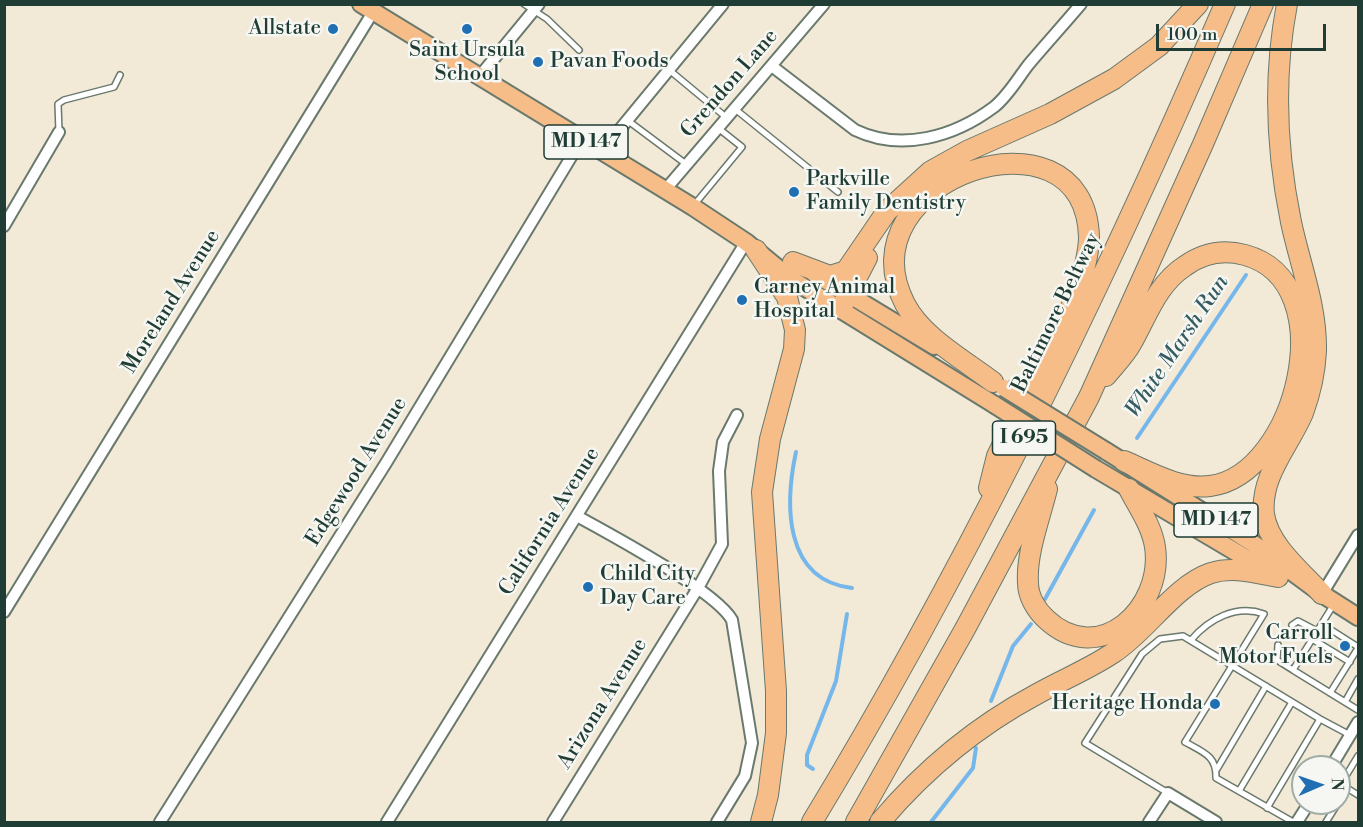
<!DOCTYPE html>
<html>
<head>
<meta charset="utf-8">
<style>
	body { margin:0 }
	#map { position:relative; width:1363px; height:827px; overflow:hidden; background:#f2e9d6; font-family:"Libre Bodoni",serif }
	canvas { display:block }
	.frame { position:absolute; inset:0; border:6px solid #1f3d34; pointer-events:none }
	.north { position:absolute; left:1291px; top:755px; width:60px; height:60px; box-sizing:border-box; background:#f6f6f2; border:2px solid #a0aca6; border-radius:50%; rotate:88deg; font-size:16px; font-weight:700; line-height:24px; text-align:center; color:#1f3d34 }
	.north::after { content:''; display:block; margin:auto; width:21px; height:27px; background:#1f6fb2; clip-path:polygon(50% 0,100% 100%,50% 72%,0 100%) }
	.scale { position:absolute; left:1156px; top:24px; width:170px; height:27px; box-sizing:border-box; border:3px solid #1f3d34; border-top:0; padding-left:8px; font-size:18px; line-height:21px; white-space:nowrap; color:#1f3d34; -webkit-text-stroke:4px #f6f6f2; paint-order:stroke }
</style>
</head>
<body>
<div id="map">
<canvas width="1363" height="827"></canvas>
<div class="frame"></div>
<div class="north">N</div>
<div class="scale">100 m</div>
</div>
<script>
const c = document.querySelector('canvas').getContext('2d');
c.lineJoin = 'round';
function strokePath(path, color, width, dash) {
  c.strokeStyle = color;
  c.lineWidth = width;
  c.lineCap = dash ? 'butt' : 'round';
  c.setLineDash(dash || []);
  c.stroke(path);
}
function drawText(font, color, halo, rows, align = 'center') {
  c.font = font + ' "Libre Bodoni",serif';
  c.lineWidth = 5;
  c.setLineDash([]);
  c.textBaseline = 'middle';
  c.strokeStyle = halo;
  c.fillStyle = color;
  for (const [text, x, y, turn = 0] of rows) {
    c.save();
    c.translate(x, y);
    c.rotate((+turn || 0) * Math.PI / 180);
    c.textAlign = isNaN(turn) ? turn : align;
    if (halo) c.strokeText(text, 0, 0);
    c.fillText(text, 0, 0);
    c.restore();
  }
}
const stream = new Path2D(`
	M 1137,438 L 1246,275
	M 796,452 C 785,503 783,580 852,588
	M 1045,599 L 1094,510
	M 991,701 L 1013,646 L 1031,624
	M 813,769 L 807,765 L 807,755 L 836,681 L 847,614
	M 931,822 L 973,768 L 976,748`);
const lane = new Path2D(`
	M 524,4 L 547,19 L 579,50
	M 668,69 L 727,118
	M 735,109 L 838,192
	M 627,120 L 686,164
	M 59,132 L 58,104 L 64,100 L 114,87 L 120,75
	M 694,205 L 742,147 L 718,128
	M 1334,604 L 1293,670 L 1358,710
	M 1322,624 L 1358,647
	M 1292,625 L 1298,621 L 1317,631
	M 1312,639 L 1350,662
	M 1191,640 C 1209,619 1236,604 1264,614 L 1185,742 C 1203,752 1217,756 1216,778 L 1293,822
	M 1278,645 L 1277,660 L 1293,670
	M 1330,693 L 1358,648
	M 1345,702 L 1358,679
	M 1217,769 L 1266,686
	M 1341,784 L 1358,756
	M 1347,788 L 1358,795
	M 1239,791 L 1292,702
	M 1168,793 L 1085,743 L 1142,654 L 1160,639 L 1183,636 L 1320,719 L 1350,735
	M 1339,802 L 1347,788 L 1339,783
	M 1267,808 L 1320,719
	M 1326,822 L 1338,803`);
const street = new Path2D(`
	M 773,67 L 855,130 C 901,152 954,137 994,107 C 1008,96 1018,78 1029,64 C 1046,44 1064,24 1081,4
	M 479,77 L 539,4
	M 602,151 L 723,4
	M 665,190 L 824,4
	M 4,226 L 59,132
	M 577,516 C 610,534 716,591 732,620 L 752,743 L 745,776 L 717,822
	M 1322,594 L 1358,535
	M 4,612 L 373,12
	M 1331,767 L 1358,722
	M 160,822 L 386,463 L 582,139
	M 387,822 L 746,242
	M 553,822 L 698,588 L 722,544 L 719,471 L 723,442 L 737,415
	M 1149,822 L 1168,793 L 1216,822
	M 1297,822 L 1309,803`);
const primary = new Path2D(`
	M 361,4 L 693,207 L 746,242 L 791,279 L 995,405
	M 815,274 L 934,346
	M 1106,451 L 1254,544 L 1322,594 L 1358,617
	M 1096,469 L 1271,573`);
const highway = new Path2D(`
	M 1287,4 C 1273,77 1276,149 1291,222 C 1300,265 1317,306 1316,351 C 1315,372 1310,394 1303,413 C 1289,446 1260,476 1264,514 C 1268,545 1302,572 1322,594
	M 756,250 L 787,297 L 795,330 L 794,349 L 770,439 L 762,492 L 776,691 L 776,733 L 768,795 L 761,822
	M 793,262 L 830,276 L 846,271 L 887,211 L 931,171 L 967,151 L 1050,114 L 1114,79 L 1159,46 L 1198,4
	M 841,308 L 867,258
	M 1106,376 C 1114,366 1125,355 1131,344 C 1147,316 1157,284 1185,266 C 1203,253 1223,249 1245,255 C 1345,282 1297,475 1210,486 C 1180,490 1150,472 1124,461
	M 989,488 L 997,456 L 1077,295 C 1082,276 1089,256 1089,237 C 1085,97 840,179 905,304 C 922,337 964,360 993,382
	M 1047,489 C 1040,518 1026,553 1028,583 C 1028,596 1036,610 1046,619 C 1099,669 1164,608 1155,547 C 1152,526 1138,507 1129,489
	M 812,822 C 970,561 1104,285 1225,4
	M 856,822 L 965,629 L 1089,397 L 1203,144 L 1263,4
	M 880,822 C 924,770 977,726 1037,694 C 1062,680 1089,669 1113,653 C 1146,632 1175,585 1211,573 C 1234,566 1255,573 1278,577`);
const primaryBridge = new Path2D(`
	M 1004,388 L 1106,451
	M 995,405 L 1096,469`);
const markers = [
	[333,29,6,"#1f6fb2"],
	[467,29,6,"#1f6fb2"],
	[538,62,6,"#1f6fb2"],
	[794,192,6,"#1f6fb2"],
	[742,300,6,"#1f6fb2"],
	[588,587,6,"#1f6fb2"],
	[1345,646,6,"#1f6fb2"],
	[1215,704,6,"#1f6fb2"]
];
const shields = [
	[586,142,84],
	[1024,438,63],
	[1216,520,84]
];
const shieldNames = [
	["MD 147",586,142],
	["I 695",1024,438],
	["MD 147",1216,520]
];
const poiNames = [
	["Allstate",321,29,"right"],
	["Saint Ursula",467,51,"center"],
	["School",467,75,"center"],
	["Pavan Foods",550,62],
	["Parkville",806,180],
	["Family Dentistry",806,204],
	["Carney Animal",754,288],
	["Hospital",754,312],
	["Child City",600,575],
	["Day Care",600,599],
	["Carroll",1333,634,"right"],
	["Motor Fuels",1333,658,"right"],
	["Heritage Honda",1203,704,"right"]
];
const streetNames = [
	["Grendon Lane",730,84,-49],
	["Moreland Avenue",172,302,-58],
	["Baltimore Beltway",1057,313,-64],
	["Edgewood Avenue",357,472,-58],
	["California Avenue",550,522,-58],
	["Arizona Avenue",603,704,-58]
];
const waterNames = [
	["White Marsh Run",1178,347,-56]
];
strokePath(stream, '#76b7eb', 4);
strokePath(lane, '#69796d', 8);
strokePath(street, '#69796d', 14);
strokePath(primary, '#69796d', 20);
strokePath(highway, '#69796d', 22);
strokePath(lane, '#fff', 5);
strokePath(street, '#fff', 10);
strokePath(primary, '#f7bd88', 16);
strokePath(highway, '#f7bd88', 20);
strokePath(primaryBridge, '#69796d', 20, []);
strokePath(primaryBridge, '#f7bd88', 16);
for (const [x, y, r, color] of markers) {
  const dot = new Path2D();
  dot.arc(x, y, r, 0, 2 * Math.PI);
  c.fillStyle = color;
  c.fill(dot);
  strokePath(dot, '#f6f6f2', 2);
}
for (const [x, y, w] of shields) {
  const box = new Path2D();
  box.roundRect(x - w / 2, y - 17, w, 34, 4.5);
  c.fillStyle = '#f6f6f2';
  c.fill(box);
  strokePath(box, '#1f3d34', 1.5);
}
drawText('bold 20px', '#1f3d34', null, shieldNames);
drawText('21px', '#1f3d34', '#f6f6f2', poiNames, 'left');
drawText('21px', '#1f3d34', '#f6f6f2', streetNames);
drawText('italic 22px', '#355c62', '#f6f6f2', waterNames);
</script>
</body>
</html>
